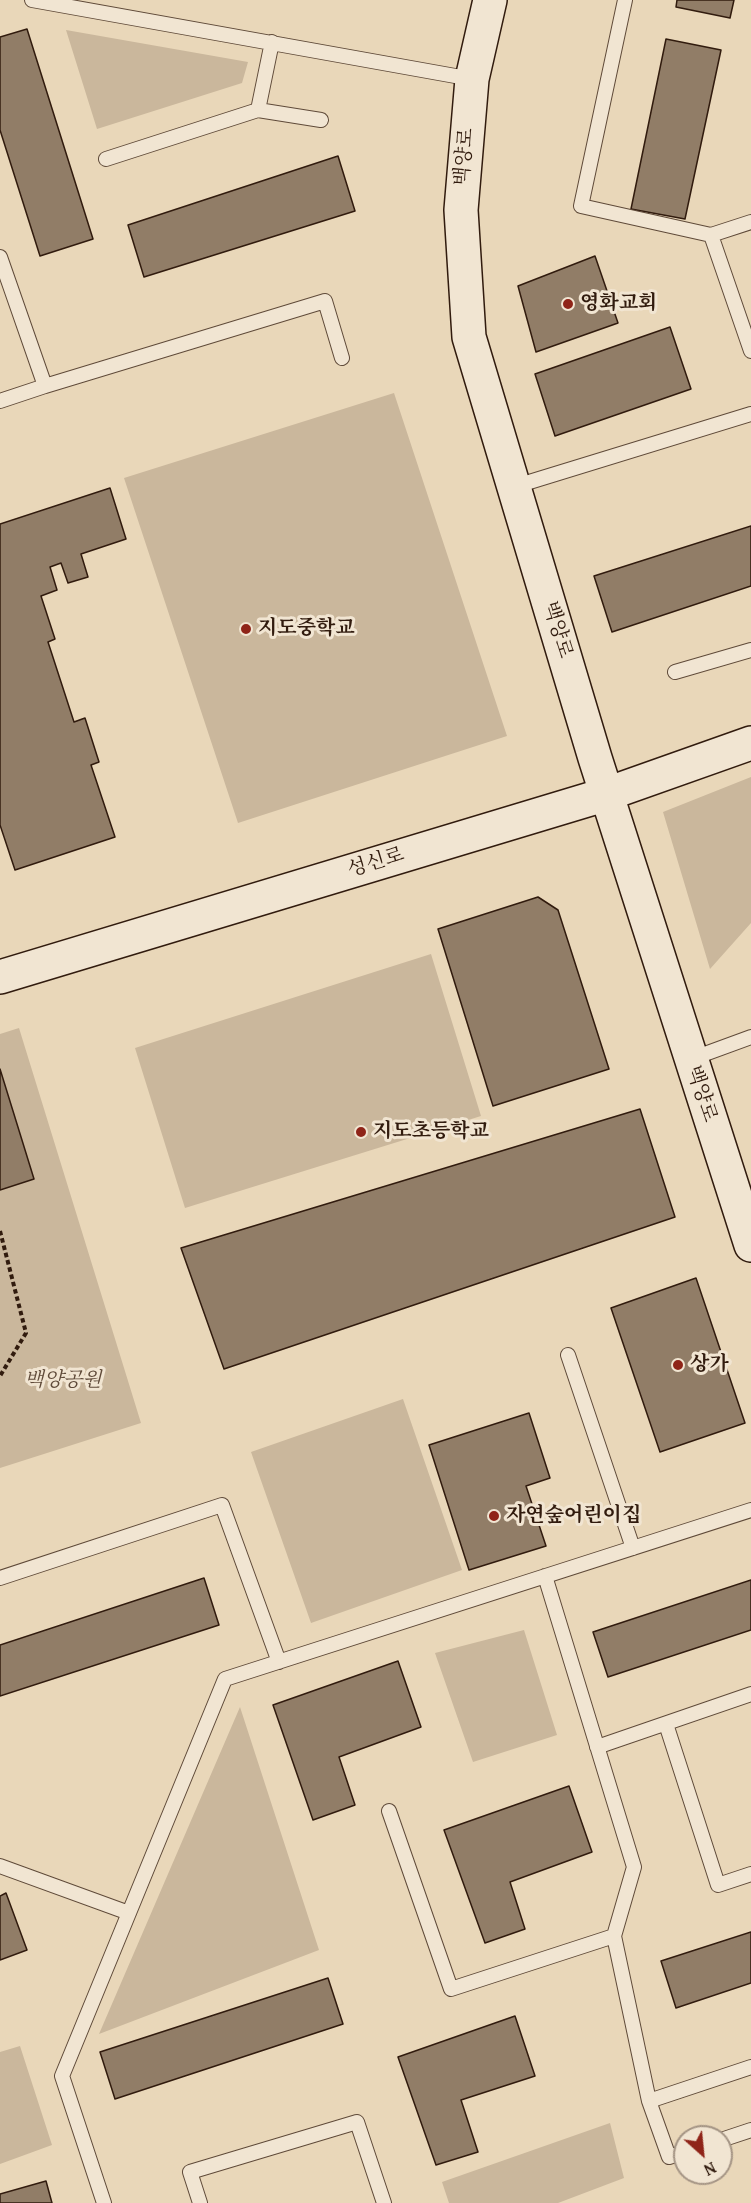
<!DOCTYPE html>
<html>
<head>
<meta charset="utf-8">
<style>
	body { margin:0 }
	#map { position:relative; width:751px; height:2203px; overflow:hidden; background:#e9d7b9; font-family:"Gentium Book Plus",serif }
	canvas { display:block }
	.north { position:absolute; left:673px; top:2125px; width:60px; height:60px; box-sizing:border-box; background:#f1e5d2; border:2px solid #a49484; border-radius:50%; rotate:153deg; font-size:16px; font-weight:700; line-height:24px; text-align:center; color:#311b0e }
	.north::after { content:''; display:block; margin:auto; width:21px; height:27px; background:#8f2418; clip-path:polygon(50% 0,100% 100%,50% 72%,0 100%) }
</style>
</head>
<body>
<div id="map">
<canvas width="751" height="2203"></canvas>
<div class="north">N</div>
</div>
<script>
const c = document.querySelector('canvas').getContext('2d');
c.lineJoin = 'round';
function fillPath(path, color) {
  c.fillStyle = color;
  c.fill(path, 'evenodd');
}
function strokePath(path, color, width, dash) {
  c.strokeStyle = color;
  c.lineWidth = width;
  c.lineCap = dash ? 'butt' : 'round';
  c.setLineDash(dash || []);
  c.stroke(path);
}
function drawText(font, color, halo, rows, align = 'center') {
  c.font = font + ' "Gentium Book Plus","Noto Serif KR",serif';
  c.lineWidth = 6;
  c.setLineDash([]);
  c.textBaseline = 'middle';
  c.strokeStyle = halo;
  c.fillStyle = color;
  for (const [text, x, y, turn = 0] of rows) {
    c.save();
    c.translate(x, y);
    c.rotate((+turn || 0) * Math.PI / 180);
    c.textAlign = isNaN(turn) ? turn : align;
    if (halo) c.strokeText(text, 0, 0);
    c.fillText(text, 0, 0);
    c.restore();
  }
}
const green = new Path2D(`
	M 66,30 L 248,62 L 242,83 L 97,129 Z
	M 394,393 L 507,736 L 238,823 L 124,478 Z
	M 751,777 L 751,923 L 710,969 L 663,812 Z
	M 431,954 L 481,1116 L 185,1208 L 135,1048 Z
	M 19,1028 L 141,1423 L 0,1468 L 0,1034 Z
	M 403,1399 L 462,1570 L 311,1623 L 251,1452 Z
	M 524,1630 L 557,1735 L 473,1762 L 435,1653 Z
	M 240,1707 L 319,1950 L 99,2034 Z
	M 20,2046 L 52,2145 L 0,2164 L 0,2052 Z
	M 610,2123 L 624,2178 L 558,2203 L 449,2203 L 442,2182 Z`);
const building = new Path2D(`
	M 677,0 L 734,0 L 730,18 L 676,7 Z
	M 27,29 L 93,239 L 40,256 L 0,130 L 0,37 Z
	M 666,39 L 721,50 L 685,219 L 631,209 Z
	M 338,156 L 355,211 L 144,277 L 128,225 Z
	M 595,256 L 618,323 L 536,352 L 518,286 Z
	M 670,327 L 691,389 L 555,436 L 535,374 Z
	M 110,488 L 126,539 L 81,554 L 88,577 L 68,583 L 61,563 L 50,567 L 57,590 L 41,596 L 55,639 L 48,642 L 74,722 L 85,718 L 99,762 L 91,765 L 115,837 L 15,870 L 0,825 L 0,524 Z
	M 751,526 L 751,586 L 612,632 L 594,576 Z
	M 538,897 L 558,910 L 609,1069 L 493,1106 L 438,929 Z
	M 0,1069 L 34,1179 L 0,1190 Z
	M 640,1109 L 675,1217 L 224,1369 L 181,1248 Z
	M 696,1278 L 745,1423 L 660,1452 L 611,1308 Z
	M 529,1413 L 550,1478 L 526,1486 L 546,1546 L 469,1570 L 429,1445 Z
	M 204,1578 L 219,1625 L 0,1696 L 0,1645 Z
	M 751,1580 L 751,1630 L 608,1677 L 593,1632 Z
	M 398,1661 L 421,1727 L 339,1757 L 355,1805 L 313,1820 L 273,1705 Z
	M 569,1786 L 592,1852 L 510,1882 L 525,1929 L 485,1943 L 444,1830 Z
	M 6,1893 L 27,1950 L 0,1960 L 0,1896 Z
	M 751,1932 L 751,1983 L 676,2008 L 661,1961 Z
	M 328,1978 L 343,2024 L 115,2099 L 100,2052 Z
	M 515,2016 L 535,2076 L 461,2100 L 478,2152 L 436,2165 L 398,2057 Z
	M 46,2181 L 52,2203 L 0,2203 L 0,2194 Z`);
const path = new Path2D(`
	M 0,1231 L 26,1333 L 0,1376`);
const lane = new Path2D(`
	M 32,0 L 472,79
	M 625,0 L 581,206 L 711,235
	M 258,110 L 321,120
	M 106,159 L 258,110 L 272,42
	M 751,222 L 711,235 L 751,351
	M 0,257 L 45,386 L 0,401
	M 45,386 L 325,301 L 342,358
	M 513,487 L 751,414
	M 675,672 L 751,650
	M 691,1059 L 751,1037
	M 568,1355 L 633,1548
	M 545,1576 L 634,1867 L 614,1936 L 649,2101 L 669,2157 L 685,2152
	M 0,1578 L 222,1505 L 279,1662
	M 666,1724 L 718,1885 L 751,1874
	M 597,1747 L 751,1694
	M 389,1811 L 451,1989 L 614,1936
	M 0,1866 L 129,1913
	M 649,2101 L 751,2067
	M 721,2140 L 751,2130
	M 104,2203 L 62,2076 L 225,1679 L 751,1510
	M 200,2203 L 190,2172 L 357,2122 L 384,2203`);
const secondary = new Path2D(`
	M 490,0 L 472,79 L 461,210 L 469,337 L 595,758 L 751,1245
	M 0,977 L 607,794 L 751,743`);
const markers = [
	[568,304,6,"#8f2418"],
	[246,629,6,"#8f2418"],
	[361,1132,6,"#8f2418"],
	[678,1365,6,"#8f2418"],
	[494,1516,6,"#8f2418"]
];
const streetNames = [
	["백양로",465,157,-85],
	["백양로",557,630,73],
	["성신로",376,863,-17],
	["백양로",701,1094,72]
];
const poiNames = [
	["영화교회",580,304],
	["지도중학교",258,629],
	["지도초등학교",373,1132],
	["상가",690,1365],
	["자연숲어린이집",506,1516]
];
const parkNames = [
	["백양공원",63,1381]
];
fillPath(green, '#cab79c');
fillPath(building, '#917d67');
strokePath(building, '#311b0e', 1.5);
strokePath(lane, '#5f4a39', 16);
strokePath(secondary, '#311b0e', 36);
strokePath(path, '#311b0e', 4, [4.5, 3]);
strokePath(lane, '#f1e5d2', 14);
strokePath(secondary, '#f1e5d2', 33);
for (const [x, y, r, color] of markers) {
  const dot = new Path2D();
  dot.arc(x, y, r, 0, 2 * Math.PI);
  c.fillStyle = color;
  c.fill(dot);
  strokePath(dot, '#f1e5d2', 2);
}
drawText('20px', '#311b0e', '#f1e5d2', streetNames);
drawText('bold 20px', '#311b0e', '#f1e5d2', poiNames, 'left');
drawText('italic 20px', '#5f4a39', '#f1e5d2', parkNames);
</script>
</body>
</html>
